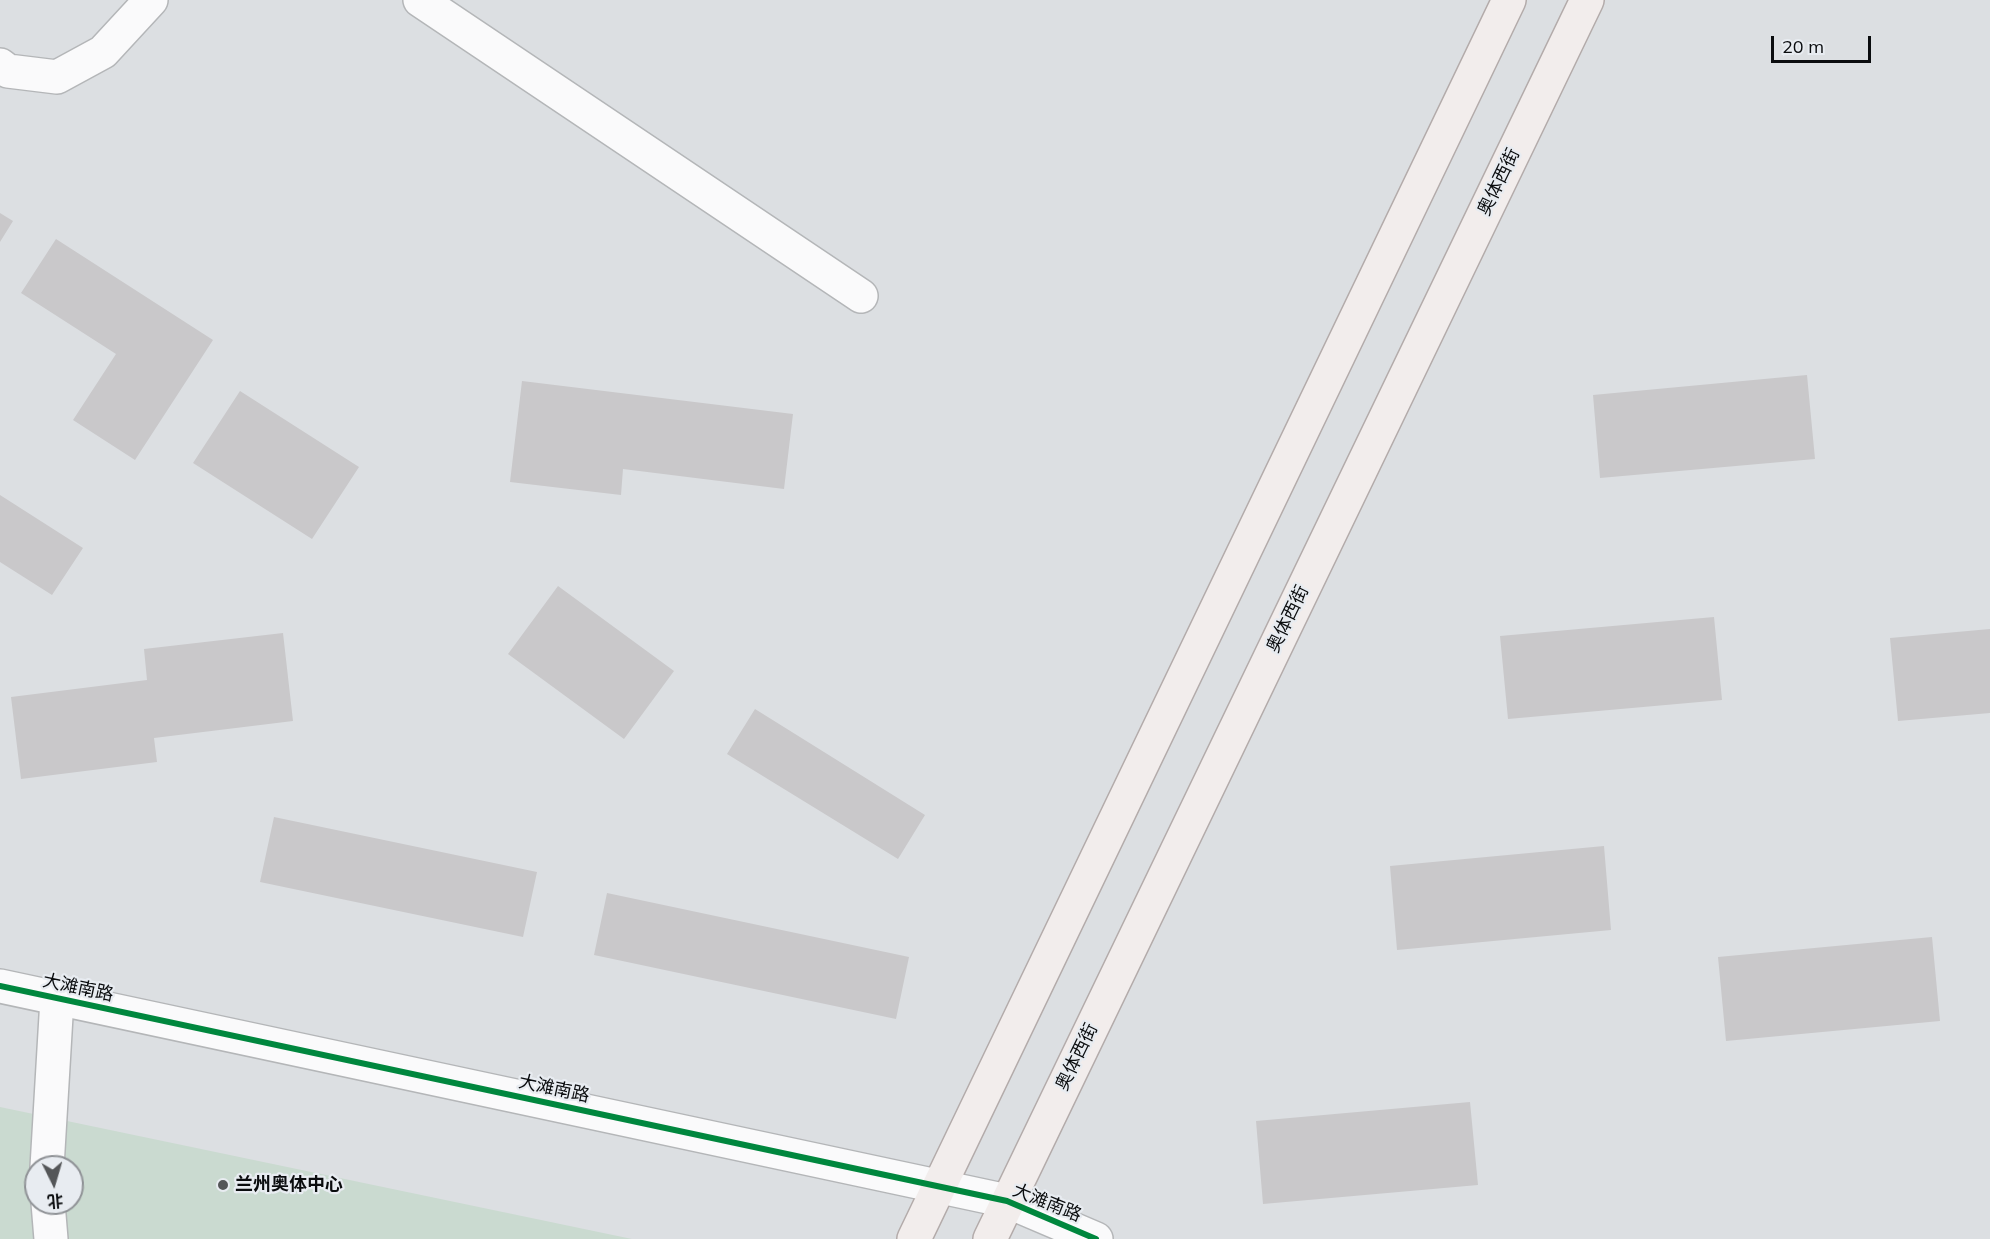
<!DOCTYPE html>
<html>
<head>
<meta charset="utf-8">
<style>
	body { margin:0 }
	#map { position:relative; width:1990px; height:1239px; overflow:hidden; background:#dcdfe2; font-family:Mulish,"Noto Sans SC",sans-serif }
	canvas { display:block }
	.north { position:absolute; left:24px; top:1155px; width:60px; height:60px; box-sizing:border-box; background:#e8ecf1; border:2px solid #8f9296; border-radius:50%; rotate:175deg; font-size:16px; font-weight:700; line-height:24px; text-align:center; color:#0a0c0e }
	.north::after { content:''; display:block; margin:auto; width:21px; height:27px; background:#545658; clip-path:polygon(50% 0,100% 100%,50% 72%,0 100%) }
	.scale { position:absolute; left:1771px; top:36px; width:100px; height:27px; box-sizing:border-box; border:3px solid #0a0c0e; border-top:0; padding-left:8px; font-size:18px; line-height:21px; white-space:nowrap; color:#0a0c0e; -webkit-text-stroke:4px #e8ecf1; paint-order:stroke }
</style>
</head>
<body>
<div id="map">
<canvas width="1990" height="1239"></canvas>
<div class="north">北</div>
<div class="scale">20 m</div>
</div>
<script>
const c = document.querySelector('canvas').getContext('2d');
c.lineJoin = 'round';
function fillPath(path, color) {
  c.fillStyle = color;
  c.fill(path, 'evenodd');
}
function strokePath(path, color, width, dash) {
  c.strokeStyle = color;
  c.lineWidth = width;
  c.lineCap = dash ? 'butt' : 'round';
  c.setLineDash(dash || []);
  c.stroke(path);
}
function drawText(font, color, halo, rows, align = 'center') {
  c.font = font + ' Mulish,"Noto Sans SC",sans-serif';
  c.lineWidth = 4.5;
  c.setLineDash([]);
  c.textBaseline = 'middle';
  c.strokeStyle = halo;
  c.fillStyle = color;
  for (const [text, x, y, turn = 0] of rows) {
    c.save();
    c.translate(x, y);
    c.rotate((+turn || 0) * Math.PI / 180);
    c.textAlign = isNaN(turn) ? turn : align;
    if (halo) c.strokeText(text, 0, 0);
    c.fillText(text, 0, 0);
    c.restore();
  }
}
const green = new Path2D(`
	M 0,1107 L 632,1239 L 0,1239 ZM 36,1167 L 72,1167 L 72,1203 L 36,1203 Z`);
const building = new Path2D(`
	M 0,213 L 13,221 L 0,242 Z
	M 56,239 L 213,340 L 135,460 L 73,420 L 116,354 L 21,293 Z
	M 1807,375 L 1815,459 L 1600,478 L 1593,395 Z
	M 522,381 L 793,414 L 784,489 L 623,469 L 621,495 L 510,482 Z
	M 240,391 L 359,467 L 312,539 L 193,463 Z
	M 0,495 L 83,548 L 52,595 L 0,562 Z
	M 558,586 L 674,671 L 624,739 L 508,654 Z
	M 1714,617 L 1722,700 L 1508,719 L 1500,636 Z
	M 1990,629 L 1990,713 L 1898,721 L 1890,638 Z
	M 283,633 L 293,721 L 154,738 L 157,762 L 21,779 L 11,697 L 147,680 L 144,649 Z
	M 755,709 L 925,815 L 898,859 L 727,754 Z
	M 274,817 L 537,872 L 523,937 L 260,882 Z
	M 1604,846 L 1611,930 L 1397,950 L 1390,866 Z
	M 607,893 L 909,957 L 896,1019 L 594,955 Z
	M 1932,937 L 1940,1021 L 1726,1041 L 1718,957 Z
	M 1470,1102 L 1478,1185 L 1263,1204 L 1256,1121 Z`);
const minor = new Path2D(`
	M 420,0 L 861,296
	M 0,65 L 8,71 L 57,77 L 103,52 L 151,0
	M 0,986 L 1007,1201 L 1096,1239
	M 47,1167 L 57,999
	M 48,1203 L 51,1239`);
const major = new Path2D(`
	M 914,1239 L 1509,0
	M 990,1239 L 1587,0`);
const cycleway = new Path2D(`
	M 0,986 L 1007,1201 L 1096,1239`);
const markers = [
	[223,1185,6,"#545658"]
];
const streetNames = [
	["奥体西街",1499,182,-64],
	["奥体西街",1288,619,-64],
	["大滩南路",78,988,12],
	["奥体西街",1077,1057,-64],
	["大滩南路",554,1089,12],
	["大滩南路",1047,1203,22]
];
const poiNames = [
	["兰州奥体中心",235,1185]
];
fillPath(green, '#cadad0');
fillPath(building, '#c9c8ca');
strokePath(minor, '#b4b6b8', 36);
strokePath(major, '#b3abaa', 36);
strokePath(minor, '#fafafb', 33);
strokePath(major, '#f2edec', 33);
strokePath(cycleway, '#00873e', 6);
for (const [x, y, r, color] of markers) {
  const dot = new Path2D();
  dot.arc(x, y, r, 0, 2 * Math.PI);
  c.fillStyle = color;
  c.fill(dot);
  strokePath(dot, '#e8ecf1', 2);
}
drawText('18px', '#0a0c0e', '#e8ecf1', streetNames);
drawText('bold 18px', '#0a0c0e', '#e8ecf1', poiNames, 'left');
</script>
</body>
</html>
